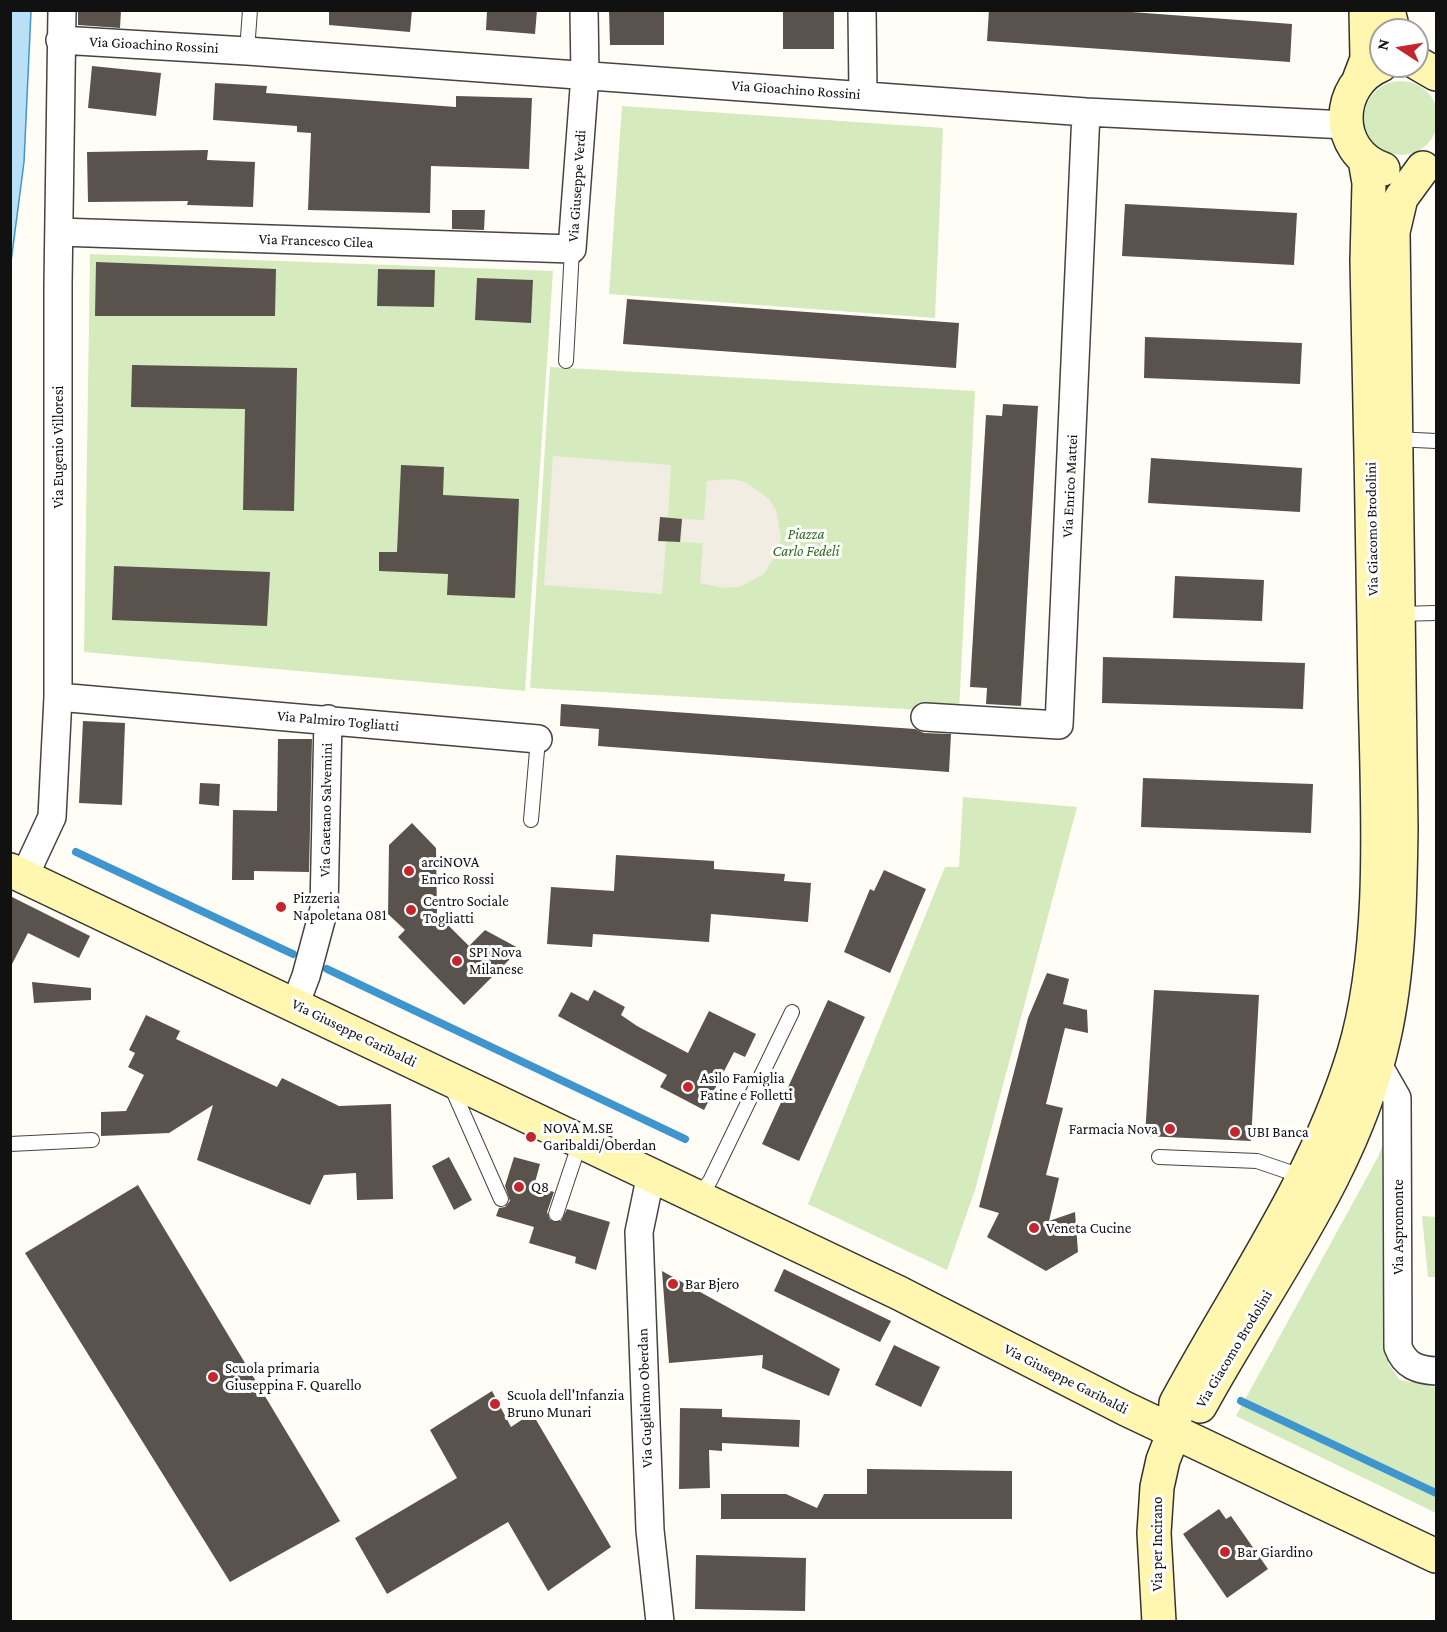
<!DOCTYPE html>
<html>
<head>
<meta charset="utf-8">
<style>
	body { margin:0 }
	#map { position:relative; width:1447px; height:1632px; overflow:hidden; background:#fffdf5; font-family:"Crimson Pro",serif }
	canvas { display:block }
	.frame { position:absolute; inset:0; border:12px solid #111; pointer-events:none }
	.north { position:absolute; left:1369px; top:18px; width:60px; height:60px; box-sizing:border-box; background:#fff; border:2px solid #a0a0a0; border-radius:50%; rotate:282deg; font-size:16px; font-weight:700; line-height:24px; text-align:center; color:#111 }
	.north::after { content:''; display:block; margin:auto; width:21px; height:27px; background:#c4262e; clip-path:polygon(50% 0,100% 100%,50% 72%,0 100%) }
</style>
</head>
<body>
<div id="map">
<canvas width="1447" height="1632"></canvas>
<div class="frame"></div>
<div class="north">N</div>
</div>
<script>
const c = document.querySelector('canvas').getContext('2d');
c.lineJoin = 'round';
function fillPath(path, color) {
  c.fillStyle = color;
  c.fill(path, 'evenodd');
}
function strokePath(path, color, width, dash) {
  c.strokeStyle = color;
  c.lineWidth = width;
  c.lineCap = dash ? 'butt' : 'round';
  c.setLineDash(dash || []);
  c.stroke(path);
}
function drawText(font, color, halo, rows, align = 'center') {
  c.font = font + ' "Crimson Pro",serif';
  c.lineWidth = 6;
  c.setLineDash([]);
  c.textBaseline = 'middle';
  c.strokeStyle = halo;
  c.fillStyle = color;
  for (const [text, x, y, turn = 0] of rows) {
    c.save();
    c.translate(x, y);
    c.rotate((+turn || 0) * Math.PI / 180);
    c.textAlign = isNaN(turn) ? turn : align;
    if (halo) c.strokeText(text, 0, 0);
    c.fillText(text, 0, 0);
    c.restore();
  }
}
const green = new Path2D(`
	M1364 118a37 37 0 1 1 74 0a37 37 0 1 1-74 0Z
	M 622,106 L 943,128 L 935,318 L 609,294 Z
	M 90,254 L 553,271 L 525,691 L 84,652 Z
	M 550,367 L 975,391 L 959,712 L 530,688 Z
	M 963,797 L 1077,807 L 975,1190 L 947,1270 L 808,1204 L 945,867 L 959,867 Z
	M 1385,1139 L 1390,1141 L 1388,1363 L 1400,1380 L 1436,1387 L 1436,1513 L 1236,1416 L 1378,1157 Z
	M 1422,1216 L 1436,1217 L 1436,1277 L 1428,1277 Z`);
const plaza = new Path2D(`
	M 553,456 L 671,465 L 668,517 L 660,517 L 658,540 L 666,541 L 662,594 L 544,585 Z
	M 731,479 L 746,482 L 769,499 L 776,510 L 781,538 L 778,551 L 764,574 L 739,587 L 724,588 L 700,583 L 703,543 L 681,542 L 682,519 L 704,520 L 707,481 Z`);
const water = new Path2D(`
	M 11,10 L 31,11 L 24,162 L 11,262 Z`);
const stream = new Path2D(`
	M 76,852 L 293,954
	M 327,969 L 685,1139
	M 1241,1401 L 1436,1493`);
const building = new Path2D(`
	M 78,10 L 121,10 L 120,28 L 78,25 Z
	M 329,10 L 412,10 L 410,32 L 329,25 Z
	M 487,10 L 537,10 L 535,34 L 486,30 Z
	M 609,10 L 664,10 L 664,45 L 610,45 Z
	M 783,10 L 834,10 L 834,49 L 783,49 Z
	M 989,10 L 1105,10 L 1292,24 L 1290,62 L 987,41 Z
	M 92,66 L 161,73 L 156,116 L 88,108 Z
	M 215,83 L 267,86 L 266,93 L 456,107 L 456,96 L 532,98 L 529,169 L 431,166 L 430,213 L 308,210 L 311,133 L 297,132 L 297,126 L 213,120 Z
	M 208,150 L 207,160 L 255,162 L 253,207 L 187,205 L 188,201 L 88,202 L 87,152 Z
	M 1125,204 L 1297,213 L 1294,265 L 1122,256 Z
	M 452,210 L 485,210 L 484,230 L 452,229 Z
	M 96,262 L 276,269 L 275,316 L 95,316 Z
	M 378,269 L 435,270 L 434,307 L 377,306 Z
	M 477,278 L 533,280 L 531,323 L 475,320 Z
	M 627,299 L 959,323 L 956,368 L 623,344 Z
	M 1145,337 L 1302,343 L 1300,384 L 1144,378 Z
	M 132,365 L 297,368 L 294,511 L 243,510 L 245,409 L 131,407 Z
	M 1003,404 L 1038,406 L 1021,706 L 986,704 L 987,688 L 970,687 L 986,415 L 1002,416 Z
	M 1151,458 L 1302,468 L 1300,512 L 1148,503 Z
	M 401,465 L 444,467 L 443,495 L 519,499 L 515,598 L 447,595 L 448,574 L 379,571 L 379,552 L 397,552 Z
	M 660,517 L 682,519 L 680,542 L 658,541 Z
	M 114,566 L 270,572 L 267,626 L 112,620 Z
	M 1175,576 L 1264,580 L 1262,621 L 1173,618 Z
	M 1103,657 L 1305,663 L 1303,709 L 1102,703 Z
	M 561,704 L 915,729 L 924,733 L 951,734 L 949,772 L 598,746 L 599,729 L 560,726 Z
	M 83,721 L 125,723 L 122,805 L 79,803 Z
	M 278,739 L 312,739 L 309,872 L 254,871 L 254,880 L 232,880 L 233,810 L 277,811 Z
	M 1143,778 L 1313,784 L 1311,833 L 1141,827 Z
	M 200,783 L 220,784 L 219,806 L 199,804 Z
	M 412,823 L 436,848 L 437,914 L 469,946 L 485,930 L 520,949 L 464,1005 L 398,937 L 405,930 L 388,914 L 389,845 Z
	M 616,855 L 714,861 L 714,869 L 785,874 L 784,881 L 811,883 L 808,922 L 711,914 L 709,942 L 593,934 L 592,947 L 547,944 L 551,887 L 614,891 Z
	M 884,870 L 926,889 L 890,973 L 844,952 L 870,889 L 874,891 Z
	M 10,896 L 90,936 L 79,958 L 28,933 L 10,968 Z
	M 1047,973 L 1069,979 L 1063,1004 L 1087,1010 L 1088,1033 L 1065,1028 L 1046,1104 L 1063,1108 L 1046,1175 L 1059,1178 L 1049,1221 L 1075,1212 L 1078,1252 L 1046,1271 L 987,1237 L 999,1213 L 979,1207 L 1028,1018 Z
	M 32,982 L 91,988 L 91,1000 L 34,1003 Z
	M 594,990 L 625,1007 L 621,1015 L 637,1026 L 688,1053 L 709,1011 L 756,1034 L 745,1057 L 734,1052 L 704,1110 L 660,1087 L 667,1075 L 558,1016 L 571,992 L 588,1001 Z
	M 1154,990 L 1259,995 L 1251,1141 L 1145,1136 Z
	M 828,1000 L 865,1017 L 799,1161 L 762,1144 Z
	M 146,1015 L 180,1031 L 176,1039 L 277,1087 L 282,1078 L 339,1106 L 391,1104 L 393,1199 L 357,1200 L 356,1173 L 324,1175 L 310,1205 L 197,1160 L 213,1105 L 169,1133 L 101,1136 L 101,1112 L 126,1111 L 144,1075 L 128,1067 L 135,1053 L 129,1050 Z
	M 449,1157 L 472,1200 L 454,1210 L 432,1166 Z
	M 514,1157 L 540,1164 L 534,1186 L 554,1192 L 547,1212 L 550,1220 L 561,1221 L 567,1209 L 610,1222 L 596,1270 L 575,1263 L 576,1257 L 529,1243 L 534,1227 L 496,1216 L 499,1208 L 505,1207 L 510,1201 L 505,1186 Z
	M 138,1185 L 340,1521 L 230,1582 L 25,1253 Z
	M 784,1269 L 891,1321 L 880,1342 L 774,1291 Z
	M 662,1271 L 840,1369 L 829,1396 L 762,1368 L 763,1355 L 669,1363 Z
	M 894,1345 L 940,1367 L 921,1407 L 875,1385 Z
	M 492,1391 L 511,1427 L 532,1413 L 611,1547 L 548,1591 L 508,1522 L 387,1594 L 355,1538 L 457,1478 L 430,1430 Z
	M 680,1408 L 722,1409 L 722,1417 L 800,1420 L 799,1447 L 722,1443 L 722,1451 L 709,1450 L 710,1488 L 679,1489 Z
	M 867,1469 L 1012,1471 L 1012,1519 L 721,1519 L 721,1494 L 786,1494 L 817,1508 L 824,1494 L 867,1494 Z
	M 1219,1509 L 1226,1519 L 1231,1516 L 1268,1569 L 1227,1598 L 1183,1534 Z
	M 696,1555 L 806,1558 L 805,1611 L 695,1609 Z`);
const lane = new Path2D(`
	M 247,51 L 250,10
	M 566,361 L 572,249
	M 1395,439 L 1436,441
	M 1397,614 L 1436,613
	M 531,820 L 538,739
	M 451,1086 L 501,1199
	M 10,1144 L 92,1140
	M 1159,1157 L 1257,1161 L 1304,1177
	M 697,1197 L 710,1181 L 792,1012
	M 556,1214 L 580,1142`);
const street = new Path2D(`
	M 862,10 L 863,94
	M 60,40 L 247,51 L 1086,112 L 1346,125
	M 59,232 L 572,249 L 585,75 L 584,10
	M 58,697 L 538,739
	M 925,717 L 1059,725 L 1086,112
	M 24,877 L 52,817 L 58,697 L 58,285 L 62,10
	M 295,1005 L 306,976 L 324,909 L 328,719
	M 1377,1063 L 1397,1098 L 1398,1347 C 1405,1366 1418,1370 1436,1371
	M 651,1174 L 639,1232 L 650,1530 L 660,1622`);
const secondary = new Path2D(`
	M 1388,10 L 1393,30
	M 1417,63 L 1436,74
	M 1381,65 C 1335,84 1333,152 1383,169
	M 1359,80 L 1367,59 L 1366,10
	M 10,870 L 899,1293 L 1126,1409 L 1436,1556
	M 1200,1406 C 1265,1286 1354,1174 1384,1037 C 1399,969 1400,899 1401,829 L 1393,232 L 1401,198 L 1423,168
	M 1159,1622 L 1154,1533 L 1157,1487 L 1163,1460 L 1174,1432 L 1176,1403 C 1238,1288 1316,1179 1354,1053 C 1387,943 1377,799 1375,685 C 1372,544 1371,402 1367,261 L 1369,183 L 1365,160`);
const markers = [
	[409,871,6,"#c4262e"],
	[281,907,6,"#c4262e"],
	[411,910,6,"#c4262e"],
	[457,961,6,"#c4262e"],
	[688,1087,6,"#c4262e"],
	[1170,1129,6,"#c4262e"],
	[1235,1132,6,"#c4262e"],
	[531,1137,6,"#c4262e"],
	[519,1187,6,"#c4262e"],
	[1034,1228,6,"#c4262e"],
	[673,1284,6,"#c4262e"],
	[213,1377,6,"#c4262e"],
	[495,1404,6,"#c4262e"],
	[1225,1552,6,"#c4262e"]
];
const streetNames = [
	["Via Gioachino Rossini",154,45,3],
	["Via Gioachino Rossini",796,90,4],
	["Via Giuseppe Verdi",577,186,-86],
	["Via Francesco Cilea",316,241,2],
	["Via Eugenio Villoresi",58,447,-90],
	["Via Enrico Mattei",1070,486,-87],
	["Via Giacomo Brodolini",1372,529,-91],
	["Via Palmiro Togliatti",338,721,5],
	["Via Gaetano Salvemini",326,810,-89],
	["Via Giuseppe Garibaldi",354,1033,26],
	["Via Aspromonte",1398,1227,-90],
	["Via Giacomo Brodolini",1234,1349,-59],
	["Via Giuseppe Garibaldi",1066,1379,27],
	["Via Guglielmo Oberdan",645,1398,-92],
	["Via per Incirano",1157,1544,-90]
];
const parkNames = [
	["Piazza",806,534],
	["Carlo Fedeli",806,551]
];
const poiNames = [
	["arciNOVA",421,862],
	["Enrico Rossi",421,879],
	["Pizzeria",293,898],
	["Napoletana 081",293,915],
	["Centro Sociale",423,901],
	["Togliatti",423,918],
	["SPI Nova",469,952],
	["Milanese",469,969],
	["Asilo Famiglia",700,1078],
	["Fatine e Folletti",700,1095],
	["NOVA M.SE",543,1128],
	["Garibaldi/Oberdan",543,1145],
	["Farmacia Nova",1158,1129,"right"],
	["UBI Banca",1247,1132],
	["Q8",531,1187],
	["Veneta Cucine",1046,1228],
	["Bar Bjero",685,1284],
	["Scuola primaria",225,1368],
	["Giuseppina F. Quarello",225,1385],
	["Scuola dell'Infanzia",507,1395],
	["Bruno Munari",507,1412],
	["Bar Giardino",1237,1552]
];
fillPath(green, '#d5ebbd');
fillPath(plaza, '#f1ede2');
fillPath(water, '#b9e0f7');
strokePath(water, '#3f96cf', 1.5);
strokePath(stream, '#3f96cf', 8);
fillPath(building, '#5a524d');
strokePath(lane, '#444', 16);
strokePath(street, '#444', 30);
strokePath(secondary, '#333', 36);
strokePath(lane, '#fff', 14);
strokePath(street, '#fff', 27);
strokePath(secondary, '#fff6b0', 33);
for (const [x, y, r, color] of markers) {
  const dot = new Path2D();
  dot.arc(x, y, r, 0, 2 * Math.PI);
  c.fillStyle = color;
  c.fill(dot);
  strokePath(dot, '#fff', 2);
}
drawText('15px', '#111', '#fff', streetNames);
drawText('italic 15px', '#2f6b1f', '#fff', parkNames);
drawText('15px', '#111', '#fff', poiNames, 'left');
</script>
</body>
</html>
